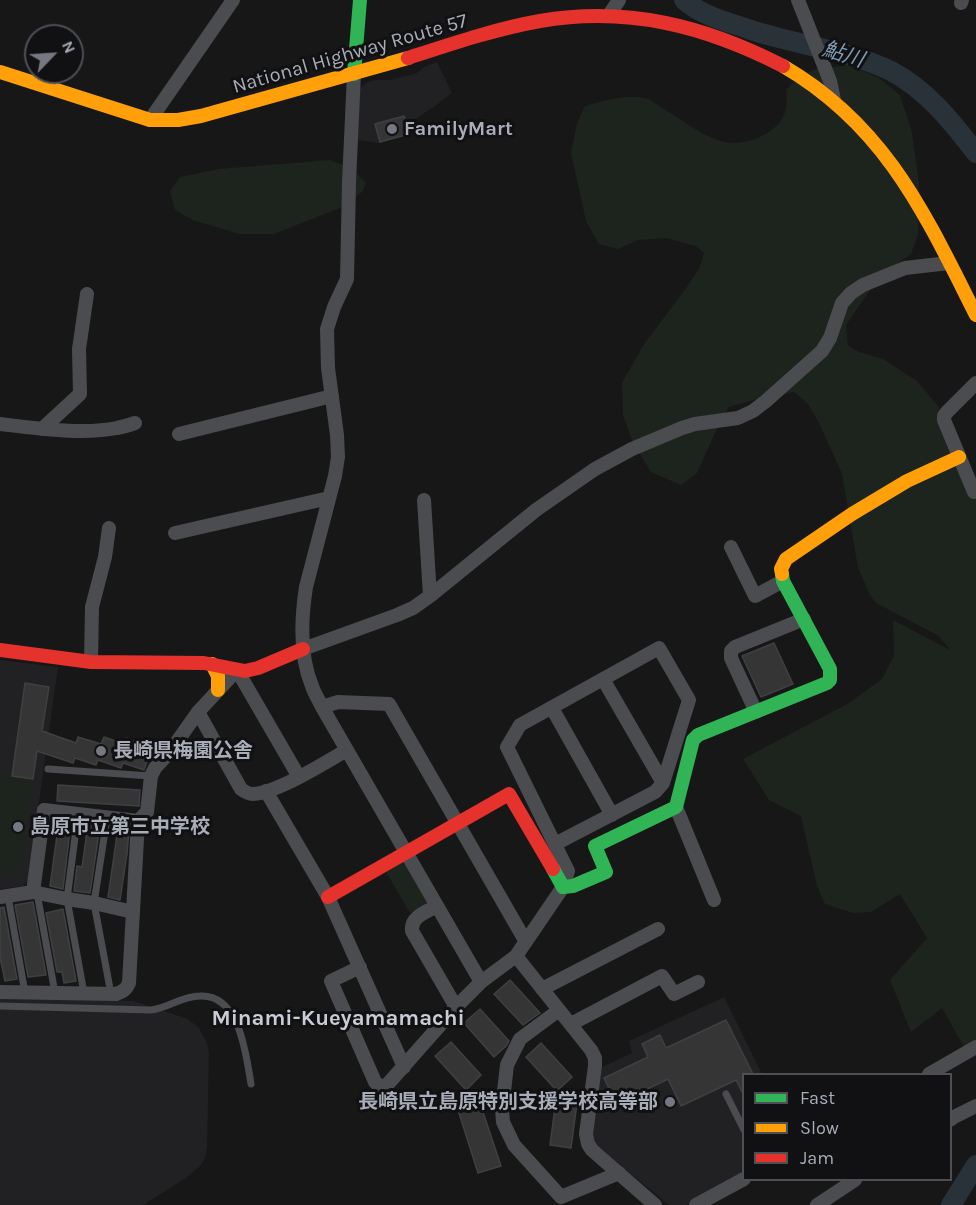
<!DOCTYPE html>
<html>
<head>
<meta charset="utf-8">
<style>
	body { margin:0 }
	#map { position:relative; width:976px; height:1205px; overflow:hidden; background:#171717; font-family:Karla,sans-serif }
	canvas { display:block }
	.legend { position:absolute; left:742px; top:1073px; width:210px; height:108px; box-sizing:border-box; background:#111113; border:2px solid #4d4f55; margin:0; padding:8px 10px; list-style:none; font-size:18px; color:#a8adb8 }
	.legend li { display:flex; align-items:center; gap:12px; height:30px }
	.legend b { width:30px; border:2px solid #4d4f55 }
	.north { position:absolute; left:24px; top:24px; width:60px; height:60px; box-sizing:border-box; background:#111113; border:2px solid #4d4f55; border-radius:50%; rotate:65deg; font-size:16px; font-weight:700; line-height:24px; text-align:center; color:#a8adb8 }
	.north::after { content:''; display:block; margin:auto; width:21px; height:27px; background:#757880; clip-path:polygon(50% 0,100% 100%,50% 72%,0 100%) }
</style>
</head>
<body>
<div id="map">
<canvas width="976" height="1205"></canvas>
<ul class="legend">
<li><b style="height:8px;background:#30b455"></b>Fast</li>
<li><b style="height:8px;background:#ff9f0a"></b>Slow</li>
<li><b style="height:8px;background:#e5322d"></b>Jam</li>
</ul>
<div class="north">N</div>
</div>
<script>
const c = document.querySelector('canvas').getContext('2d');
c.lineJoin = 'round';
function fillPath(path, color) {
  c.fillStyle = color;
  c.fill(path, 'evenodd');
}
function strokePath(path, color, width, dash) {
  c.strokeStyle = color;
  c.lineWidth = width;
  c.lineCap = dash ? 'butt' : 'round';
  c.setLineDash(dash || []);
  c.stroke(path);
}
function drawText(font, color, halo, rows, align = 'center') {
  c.font = font + ' Karla,"Noto Sans JP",sans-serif';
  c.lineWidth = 6;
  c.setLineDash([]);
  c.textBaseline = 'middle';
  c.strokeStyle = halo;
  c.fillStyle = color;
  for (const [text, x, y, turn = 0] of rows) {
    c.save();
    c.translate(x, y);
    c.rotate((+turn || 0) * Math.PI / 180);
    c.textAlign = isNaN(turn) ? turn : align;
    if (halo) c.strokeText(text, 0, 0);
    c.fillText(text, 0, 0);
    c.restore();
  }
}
const built = new Path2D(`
	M 437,62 L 452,93 L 435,106 L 408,124 L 410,134 L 379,143 L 358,140 L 359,92 L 362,86 L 368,82 L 375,80 L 390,80 L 417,73 L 424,67 Z
	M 0,660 L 58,667 L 28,880 L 23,886 L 0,889 Z
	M 0,997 L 133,1001 L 188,1019 L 199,1028 L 207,1043 L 209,1052 L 207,1147 L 205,1158 L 201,1165 L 186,1178 L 143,1205 L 0,1205 Z
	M 724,997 L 762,1074 L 744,1074 L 743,1172 L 686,1205 L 669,1205 L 599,1148 L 594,1142 L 592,1130 L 602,1067 L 632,1053 L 629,1041 Z`);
const green = new Path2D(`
	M 849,65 L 879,78 L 900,95 L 912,133 L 919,183 L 918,234 L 911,254 L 882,274 L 861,303 L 846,325 L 848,346 L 859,352 L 883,359 L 917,381 L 953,424 L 975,492 L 976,499 L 976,1042 L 965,1049 L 942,1008 L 911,1032 L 890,980 L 927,938 L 900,894 L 871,912 L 853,913 L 825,904 L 817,886 L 801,816 L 769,800 L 743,759 L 849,703 L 882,679 L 894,656 L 893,620 L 950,650 L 939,636 L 876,603 L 870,595 L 858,568 L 842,474 L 820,425 L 808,404 L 794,392 L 750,401 L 729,407 L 720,422 L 697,473 L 681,485 L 651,472 L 633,443 L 623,415 L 622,383 L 644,344 L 684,291 L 699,269 L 704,253 L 696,246 L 666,238 L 638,240 L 618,249 L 599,244 L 586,221 L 571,153 L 577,123 L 585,106 C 604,101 624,94 644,98 C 650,99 658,105 664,109 C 699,130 725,158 767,133 C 785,122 788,110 786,90 L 797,78 L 816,69 Z
	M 330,160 L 351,168 L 366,183 L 362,192 L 340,208 L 274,234 L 239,234 L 193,220 L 175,210 L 170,191 L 180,177 L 219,169 Z
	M 0,775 L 33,780 L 21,870 L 0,873 Z
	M 405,861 L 428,902 L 410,913 L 386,872 Z`);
const river = new Path2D(`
	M 684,0 C 702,16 728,22 751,30 C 797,45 847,50 891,71 C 926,89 953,123 976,153
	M 951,1205 L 976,1165`);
const building = new Path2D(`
	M 404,116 L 409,134 L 380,142 L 375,124 Z
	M 774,643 L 793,684 L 761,697 L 742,656 Z
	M 25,683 L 49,687 L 42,731 L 76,743 L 78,737 L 101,744 L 104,737 L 124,744 L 126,738 L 152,747 L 144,770 L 123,763 L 121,768 L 98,760 L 96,765 L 75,758 L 73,763 L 37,751 L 33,779 L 12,776 Z
	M 58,785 L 140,790 L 139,806 L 57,801 Z
	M 59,821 L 71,822 L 63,889 L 50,886 Z
	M 88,824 L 100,826 L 90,893 L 74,891 L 77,866 L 82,867 Z
	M 118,828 L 129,830 L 127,854 L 120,900 L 108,897 Z
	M 33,902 L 46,975 L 28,977 L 15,905 Z
	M 4,907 L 17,979 L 5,981 L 0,957 L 0,908 Z
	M 63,909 L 76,981 L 64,983 L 62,972 L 57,972 L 46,913 Z
	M 510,980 L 540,1013 L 523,1025 L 494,994 Z
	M 480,1009 L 509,1041 L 506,1046 L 494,1057 L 464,1023 Z
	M 726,1020 L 753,1074 L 744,1074 L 744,1096 L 736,1080 L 681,1106 L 668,1079 L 616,1104 L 604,1078 L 648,1057 L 642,1044 L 660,1035 L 666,1048 Z
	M 451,1042 L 481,1075 L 466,1090 L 435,1056 Z
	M 541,1043 L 572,1077 L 557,1091 L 526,1057 Z
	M 556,1100 L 577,1103 L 571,1148 L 550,1145 Z
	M 480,1103 L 501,1166 L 478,1173 L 458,1110 Z`);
const lane = new Path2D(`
	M 48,769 L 151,776
	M 78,814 L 67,899 L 84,993
	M 107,818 L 94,903 L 111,994
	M 37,893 L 55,993
	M 8,896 L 25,993
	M 0,1006 L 151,1010 C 168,1008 182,996 200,996 C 240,994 246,1055 251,1084
	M 726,1094 L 744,1130`);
const street = new Path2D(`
	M 798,0 L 830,81 L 834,100
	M 961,3 L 962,0
	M 609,15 L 619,0
	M 354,74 L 349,182 L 347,279 L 334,307 L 327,329 L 328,368 L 337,435 L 338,457 L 335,476 L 306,587 C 301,619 299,655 312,686 C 314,693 319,700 322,707 L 481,982
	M 150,120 L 233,0
	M 0,424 C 34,428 83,435 117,428 C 123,427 129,425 135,423
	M 42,429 L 80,394 L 79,349 L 87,294
	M 179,434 L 332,396
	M 974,492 L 944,420 L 944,416 L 947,412 L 976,383
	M 424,500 L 430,596
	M 175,533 L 329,498
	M 731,547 L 755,596 L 783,581
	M 303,649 L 397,615 L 413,608 L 430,596 L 536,510 L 595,469 L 632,449 L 682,428 L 695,424 L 738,418 L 753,411 L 766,401 L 822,351 L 830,338 L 842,303 L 851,293 L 863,285 L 905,268 L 949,263
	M 91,662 L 92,607 L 105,557 L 109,528
	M 603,679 L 663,783
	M 322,707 L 338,702 L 389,704 L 526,942
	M 552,708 L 612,815
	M 198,712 L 241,789 C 245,792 248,794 253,794 C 279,792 324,763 347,750
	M 756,712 L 731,658 L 731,651 L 735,647 L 804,619
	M 266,791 L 328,897 L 404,1067
	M 676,807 L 714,900
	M 33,892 L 44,810 L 138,821
	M 0,897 L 33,892 L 67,899 L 94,903 L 133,912
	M 437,906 C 426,912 410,917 412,931 L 456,1007
	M 516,956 L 591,1050 L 595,1058 L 595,1066 L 586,1134 L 588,1144 L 592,1150 L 655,1205
	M 360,967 L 331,981 L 375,1082 C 379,1086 382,1087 387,1085 L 456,1007 L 481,982 L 516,956 L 563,887 L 568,871 L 507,747 L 520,725 L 659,648 L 689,700 L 663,783 L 655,792 L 555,844
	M 542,989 L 658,929
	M 0,992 L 116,994 C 122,992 126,990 129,983 L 138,821 L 147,812 L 151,776 L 155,768 L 169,753 L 198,712 L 237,670 L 299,777
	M 559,1010 L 520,1039 L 507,1065 L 502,1109 L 503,1122 L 514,1145 L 561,1197 L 619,1173
	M 571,1024 L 662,976 L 674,994 L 698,982
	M 929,1074 L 976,1047
	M 950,1120 L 954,1117 L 976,1106
	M 696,1205 L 744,1179
	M 817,1205 L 855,1180`);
const fast = new Path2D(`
	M 354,74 L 360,0
	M 553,869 L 563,887 L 573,886 L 606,872 L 595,846 L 676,807 L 693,740 L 698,735 L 827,683 L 830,680 L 830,669 L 783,581 L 782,574`);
const slow = new Path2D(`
	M 783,66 C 886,126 925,214 976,315
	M 0,72 L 150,120 L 178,120 L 201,116 L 408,58
	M 782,574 L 781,569 L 786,559 L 852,514 L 907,481 L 959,457
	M 212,664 L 218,676 L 218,690`);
const jam = new Path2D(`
	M 408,58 C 451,44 495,29 540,21 C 628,6 705,26 783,66
	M 0,650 L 91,662 L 204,663 L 245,671 L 258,668 L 303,649
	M 328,897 L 509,794 L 553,869`);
const markers = [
	[392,129,6,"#757880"],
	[101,751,6,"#757880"],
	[18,827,6,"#757880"],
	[670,1102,6,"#757880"]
];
const streetNames = [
	["National Highway Route 57",350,54,-16]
];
const poiNames = [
	["FamilyMart",404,129],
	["長崎県梅園公舎",113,751],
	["島原市立第三中学校",30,827],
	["長崎県立島原特別支援学校高等部",658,1102,"right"]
];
const waterNames = [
	["鮎川",843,55,17]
];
const quarterNames = [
	["Minami-Kueyamamachi",338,1019]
];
fillPath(built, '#212123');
fillPath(green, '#1d241e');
strokePath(river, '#2a3239', 20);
fillPath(building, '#353536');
strokePath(building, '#3f4043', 1.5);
strokePath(lane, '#4b4c50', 7);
strokePath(street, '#4b4c50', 14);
strokePath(fast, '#30b455', 14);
strokePath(slow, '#ff9f0a', 14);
strokePath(jam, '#e5322d', 14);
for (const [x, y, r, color] of markers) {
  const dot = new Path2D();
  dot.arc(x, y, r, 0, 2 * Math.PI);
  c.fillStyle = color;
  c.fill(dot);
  strokePath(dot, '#111113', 2);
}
drawText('20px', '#a8adb8', '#111113', streetNames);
drawText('bold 20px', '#a8adb8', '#111113', poiNames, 'left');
drawText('italic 21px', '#7f9bb3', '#111113', waterNames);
drawText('bold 22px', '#c9ccd4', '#111113', quarterNames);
</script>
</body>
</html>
